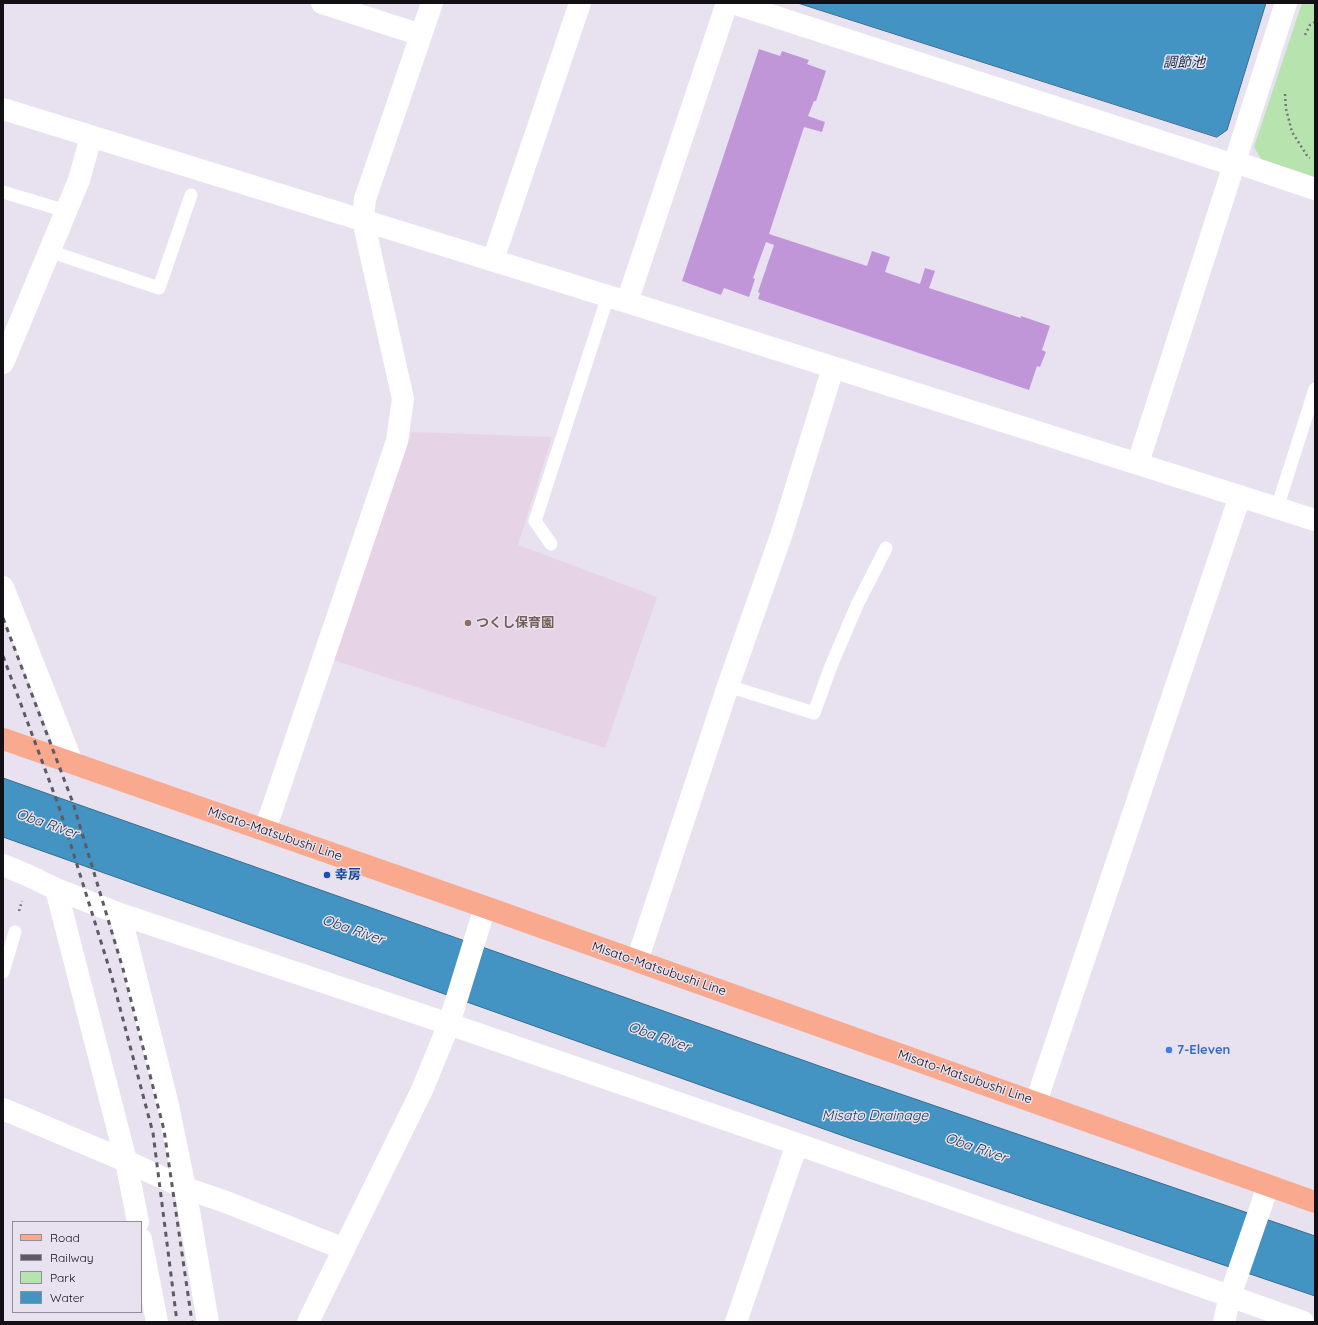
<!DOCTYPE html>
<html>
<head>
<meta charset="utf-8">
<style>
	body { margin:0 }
	#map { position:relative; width:1318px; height:1325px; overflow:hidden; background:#e8e1ef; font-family:Quicksand,sans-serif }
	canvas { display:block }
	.frame { position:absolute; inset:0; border:4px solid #121015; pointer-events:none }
	.legend { position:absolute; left:12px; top:1221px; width:130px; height:92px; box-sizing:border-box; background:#e8e1ef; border:1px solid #928d98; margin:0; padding:5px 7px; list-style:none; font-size:12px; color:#121015 }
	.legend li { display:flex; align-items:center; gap:8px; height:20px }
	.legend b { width:20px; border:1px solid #928d98 }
</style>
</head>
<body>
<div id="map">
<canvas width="1318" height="1325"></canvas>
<div class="frame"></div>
<ul class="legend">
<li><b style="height:5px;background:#f9a98e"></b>Road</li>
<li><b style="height:5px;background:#5e5a63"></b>Railway</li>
<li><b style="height:11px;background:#b7e3af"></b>Park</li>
<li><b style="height:11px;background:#4494c3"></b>Water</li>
</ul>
</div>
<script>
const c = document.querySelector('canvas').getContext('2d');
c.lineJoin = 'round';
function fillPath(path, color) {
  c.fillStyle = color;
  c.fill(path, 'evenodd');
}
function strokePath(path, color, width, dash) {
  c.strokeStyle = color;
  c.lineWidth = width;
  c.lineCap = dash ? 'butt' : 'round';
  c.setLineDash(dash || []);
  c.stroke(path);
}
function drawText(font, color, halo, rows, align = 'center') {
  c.font = font + ' Quicksand,"Noto Sans JP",sans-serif';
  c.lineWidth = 3;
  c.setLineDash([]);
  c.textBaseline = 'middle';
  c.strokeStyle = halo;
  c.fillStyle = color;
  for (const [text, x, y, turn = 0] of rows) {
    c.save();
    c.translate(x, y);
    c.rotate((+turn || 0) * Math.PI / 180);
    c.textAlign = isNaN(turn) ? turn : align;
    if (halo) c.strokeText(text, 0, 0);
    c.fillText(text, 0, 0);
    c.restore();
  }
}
const education = new Path2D(`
	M 412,432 L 552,437 L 518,545 L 657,597 L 605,748 L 333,660 Z`);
const green = new Path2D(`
	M 1302,3 L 1315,3 L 1315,177 L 1261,159 L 1254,147 Z`);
const water = new Path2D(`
	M 798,3 L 1266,3 L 1227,130 L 1217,137 Z
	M 3,778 L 842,1074 L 1315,1236 L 1315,1296 L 852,1139 L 3,837 Z`);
const building = new Path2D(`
	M 759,49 L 780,56 L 782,51 L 809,60 L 807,64 L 826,71 L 816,101 L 814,101 L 808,116 L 825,122 L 822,132 L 804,127 L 769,234 L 867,266 L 872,251 L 890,257 L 885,272 L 920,284 L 925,268 L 935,271 L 929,288 L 1021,318 L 1021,316 L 1050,326 L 1042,350 L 1046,352 L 1040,367 L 1037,366 L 1029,390 L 758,299 L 760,293 L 758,292 L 774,245 L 766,242 L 753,278 L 755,279 L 749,297 L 724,288 L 721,295 L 682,281 Z`);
const path = new Path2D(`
	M 1305,35 L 1310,25 L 1315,22
	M 1285,94 L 1286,109 L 1292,132 L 1308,157 L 1310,158
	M 19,911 L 22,901`);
const lane = new Path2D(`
	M 3,192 L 66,211
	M 49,251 L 159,288 L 191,195
	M 1277,508 L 1315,389
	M 551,544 L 535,521 L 608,296
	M 728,686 L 814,713 L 831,666 L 857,605 L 886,548
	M 3,972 L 15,932`);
const street = new Path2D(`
	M 322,3 L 421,35
	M 733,3 L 1234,165
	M 3,109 L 627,302 L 1315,520
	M 1235,162 L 1315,189
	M 493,260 L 580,3
	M 627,302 L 727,3
	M 3,363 L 79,180 L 91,137
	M 1138,463 L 1286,3
	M 3,587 L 72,762
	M 265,830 L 397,441 L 403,399 L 363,220 L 365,199 L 432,3
	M 3,865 L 27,875 L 56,889 L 120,914 L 449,1024 L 797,1144 L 1303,1322
	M 56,889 L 126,1161 L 138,1222
	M 120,914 L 167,1101 L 185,1188 L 208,1322
	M 637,961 L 728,686 L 782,533 L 833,368
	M 1036,1102 L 1240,496
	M 3,1109 L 126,1161 L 185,1188 L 226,1202 L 344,1249
	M 141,1239 L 157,1322
	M 308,1322 L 422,1090 L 449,1024 L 485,907
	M 736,1322 L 797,1144
	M 1224,1322 L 1230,1296 L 1268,1186`);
const primary = new Path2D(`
	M 3,739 L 485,907 L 1315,1202`);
const rail = new Path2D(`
	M 3,618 L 73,803 L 123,969 L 164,1130 L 192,1322
	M 3,656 L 59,807 L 111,974 L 153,1133 L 177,1322`);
const markers = [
	[468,623,4,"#8d6e63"],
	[327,875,4,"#1a4fb4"],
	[1169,1050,4,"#3f7fe0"]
];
const educationNames = [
	["つくし保育園",476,623]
];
const streetNames = [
	["Misato-Matsubushi Line",275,834,19],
	["Misato-Matsubushi Line",659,969,19],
	["Misato-Matsubushi Line",965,1077,19]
];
const transitNames = [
	["幸房",335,875]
];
const shopNames = [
	["7-Eleven",1177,1050]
];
const waterNames = [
	["調節池",1184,63],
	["Oba River",47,824,19],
	["Oba River",353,930,19],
	["Oba River",659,1037,19],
	["Misato Drainage",875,1116],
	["Oba River",976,1148,19]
];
fillPath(education, '#e6d4e6');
fillPath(green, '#b7e3af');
fillPath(water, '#4494c3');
strokePath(water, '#356c8f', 1);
fillPath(building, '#c096d9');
strokePath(path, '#78747d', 2.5, [2, 3]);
strokePath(lane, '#fff', 13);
strokePath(street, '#fff', 22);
strokePath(primary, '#f9a98e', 22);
strokePath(rail, '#5e5a63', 3, [5, 5]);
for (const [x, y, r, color] of markers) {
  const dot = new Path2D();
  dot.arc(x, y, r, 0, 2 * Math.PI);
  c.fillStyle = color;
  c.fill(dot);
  strokePath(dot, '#e8e1ef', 1.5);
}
drawText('bold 13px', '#785e54', '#e8e1ef', educationNames, 'left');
drawText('13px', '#121015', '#e8e1ef', streetNames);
drawText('bold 13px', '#164399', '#e8e1ef', transitNames, 'left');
drawText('bold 13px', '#366cbe', '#e8e1ef', shopNames, 'left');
drawText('italic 14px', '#13364a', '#e8e1ef', waterNames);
</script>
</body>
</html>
